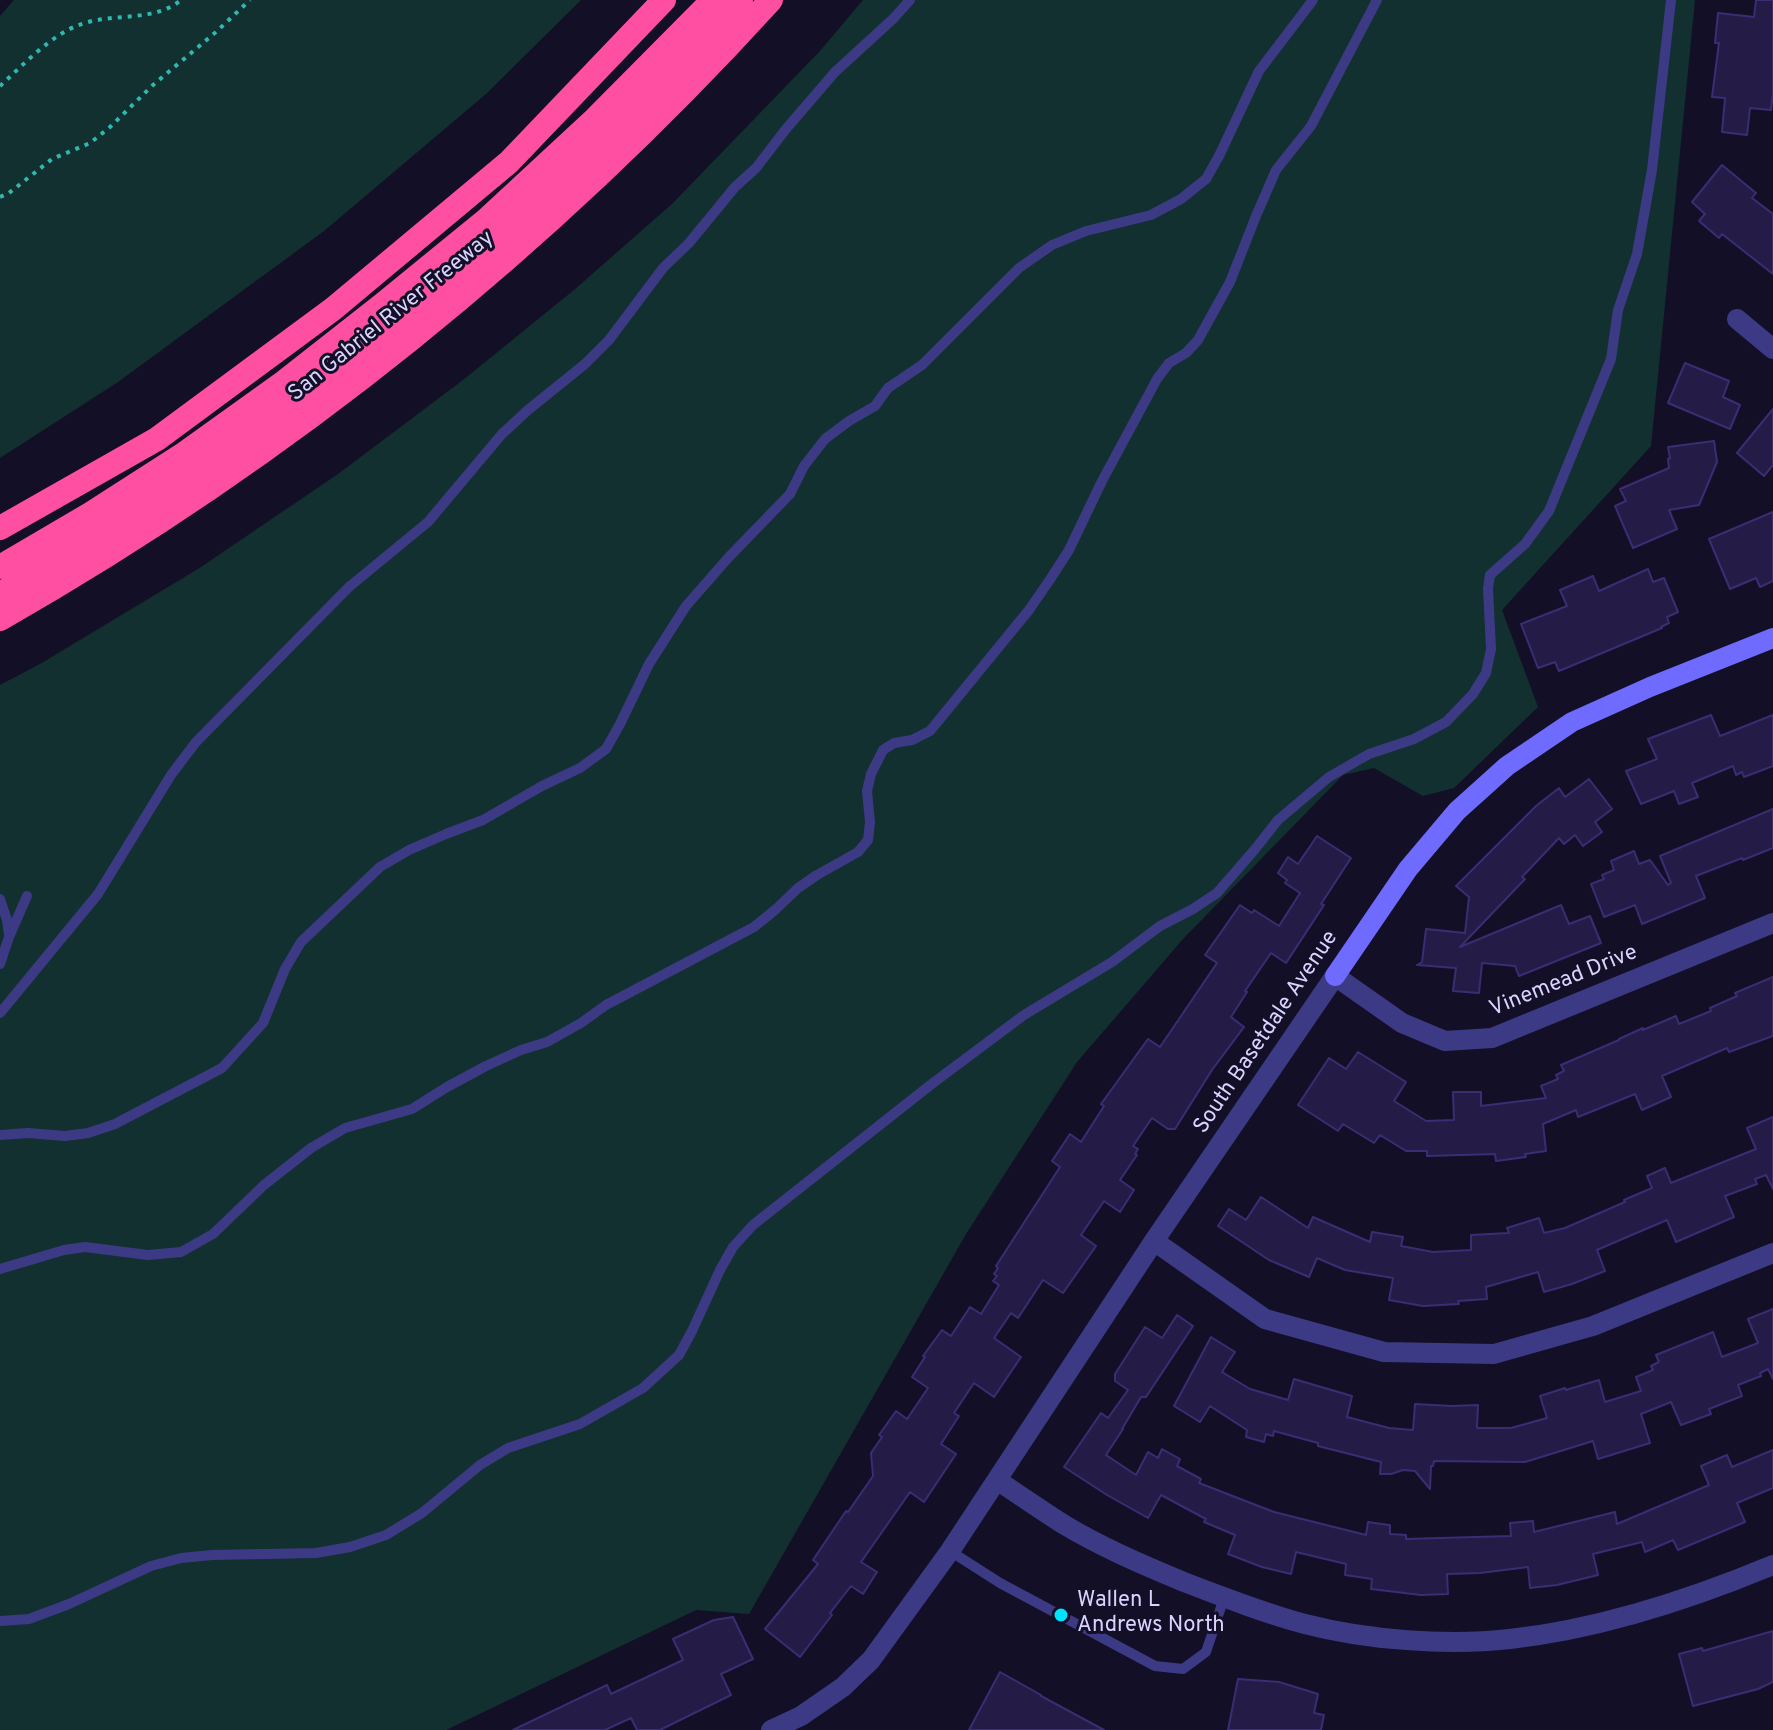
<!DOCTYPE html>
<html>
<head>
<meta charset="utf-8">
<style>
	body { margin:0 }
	canvas { display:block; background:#130f26 }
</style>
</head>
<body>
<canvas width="1773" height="1730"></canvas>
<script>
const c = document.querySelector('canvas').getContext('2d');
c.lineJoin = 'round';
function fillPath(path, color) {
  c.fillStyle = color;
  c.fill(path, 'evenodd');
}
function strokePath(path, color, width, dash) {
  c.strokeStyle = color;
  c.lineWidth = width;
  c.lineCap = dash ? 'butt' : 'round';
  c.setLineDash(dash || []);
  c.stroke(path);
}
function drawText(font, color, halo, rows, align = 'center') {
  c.font = font + ' Overpass,sans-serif';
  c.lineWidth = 6;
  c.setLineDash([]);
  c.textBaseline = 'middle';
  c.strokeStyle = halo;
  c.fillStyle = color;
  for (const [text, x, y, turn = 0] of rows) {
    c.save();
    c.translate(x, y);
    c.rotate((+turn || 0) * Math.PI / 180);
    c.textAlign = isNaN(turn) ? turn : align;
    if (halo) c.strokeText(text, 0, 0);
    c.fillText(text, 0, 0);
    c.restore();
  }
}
const green = new Path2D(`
	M 14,0 L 581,0 L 486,94 L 324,231 L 118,382 L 0,458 L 0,16 Z
	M 863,0 L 1695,0 L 1651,446 L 1502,610 L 1538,707 L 1454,788 L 1423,796 L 1374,768 L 1343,775 L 1183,939 L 1077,1062 L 966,1234 L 749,1614 L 696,1610 L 446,1730 L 0,1730 L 0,685 L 40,664 L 198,569 L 338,474 L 463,380 L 574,290 L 672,204 L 820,51 Z`);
const building = new Path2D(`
	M 1756,0 L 1773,0 L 1773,93 L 1771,110 L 1750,108 L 1747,135 L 1722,132 L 1725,98 L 1712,97 L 1719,43 L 1715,43 L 1718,13 L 1754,17 Z
	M 1722,165 L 1756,193 L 1752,198 L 1773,214 L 1773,274 L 1722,234 L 1719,238 L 1699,221 L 1705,214 L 1692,202 Z
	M 1685,363 L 1729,381 L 1723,397 L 1740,405 L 1730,429 L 1668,403 Z
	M 1773,409 L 1773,465 L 1764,476 L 1737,453 Z
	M 1714,441 L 1717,462 L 1699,505 L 1669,510 L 1677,529 L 1633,548 L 1615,506 L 1626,501 L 1620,489 L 1669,468 L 1668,459 L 1670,458 L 1668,447 Z
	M 1773,512 L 1773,581 L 1760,587 L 1756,578 L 1730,589 L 1709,539 Z
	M 1648,569 L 1653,582 L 1664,578 L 1678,612 L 1667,617 L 1669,623 L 1661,627 L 1662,628 L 1559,671 L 1555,662 L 1538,668 L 1521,624 L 1567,606 L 1560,590 L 1593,576 L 1599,591 Z
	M 1711,715 L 1720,736 L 1773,715 L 1773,766 L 1744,777 L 1742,772 L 1736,775 L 1733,766 L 1692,783 L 1698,797 L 1679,804 L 1674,791 L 1641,804 L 1626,771 L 1657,759 L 1648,739 Z
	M 1589,779 L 1612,809 L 1595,822 L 1602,832 L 1583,846 L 1575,835 L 1564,844 L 1559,838 L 1522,877 L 1525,879 L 1460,947 L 1561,905 L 1569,924 L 1590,916 L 1601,943 L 1519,976 L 1515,966 L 1482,963 L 1479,993 L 1453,991 L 1456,968 L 1417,965 L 1422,962 L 1426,929 L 1465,933 L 1469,897 L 1456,886 L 1536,806 L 1559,788 L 1565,797 Z
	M 1773,809 L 1773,848 L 1743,860 L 1742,858 L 1696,876 L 1705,898 L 1642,924 L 1635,905 L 1604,917 L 1591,884 L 1604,879 L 1602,875 L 1614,870 L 1611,861 L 1634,851 L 1639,864 L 1650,860 L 1668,885 L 1671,883 L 1660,856 Z
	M 1317,836 L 1351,858 L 1321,904 L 1324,905 L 1286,963 L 1271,953 L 1245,991 L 1247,992 L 1231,1017 L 1244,1027 L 1212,1070 L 1175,1129 L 1168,1129 L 1152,1118 L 1133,1146 L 1138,1149 L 1135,1154 L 1137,1155 L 1120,1180 L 1134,1190 L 1120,1212 L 1104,1201 L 1081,1235 L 1096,1246 L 1063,1293 L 1043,1280 L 1018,1318 L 1011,1313 L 994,1338 L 1021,1357 L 994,1397 L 974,1383 L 954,1413 L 959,1416 L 941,1444 L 956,1454 L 924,1502 L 910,1492 L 861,1562 L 877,1572 L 863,1594 L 851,1586 L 830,1613 L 832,1615 L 800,1657 L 765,1629 L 818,1564 L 813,1560 L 846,1511 L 848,1512 L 873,1476 L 871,1453 L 882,1437 L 879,1435 L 896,1411 L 907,1419 L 928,1388 L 912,1377 L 925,1357 L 923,1356 L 942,1330 L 951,1336 L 970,1307 L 981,1314 L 999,1285 L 993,1281 L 997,1276 L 994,1274 L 998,1268 L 996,1266 L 1060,1167 L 1052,1161 L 1070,1134 L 1081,1142 L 1104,1106 L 1101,1104 L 1148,1039 L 1160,1047 L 1217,963 L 1205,955 L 1240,905 L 1252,913 L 1254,910 L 1279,926 L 1300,893 L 1285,883 L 1287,880 L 1278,873 L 1288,857 L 1298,864 Z
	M 1773,977 L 1773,1036 L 1729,1052 L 1727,1048 L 1662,1076 L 1671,1097 L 1642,1110 L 1635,1094 L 1578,1117 L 1576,1110 L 1543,1124 L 1546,1151 L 1525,1154 L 1526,1157 L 1496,1161 L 1495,1154 L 1427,1156 L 1427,1151 L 1406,1151 L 1380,1135 L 1374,1143 L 1343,1124 L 1338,1131 L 1298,1105 L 1329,1058 L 1346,1069 L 1358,1052 L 1406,1082 L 1394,1101 L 1426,1121 L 1454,1120 L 1453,1092 L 1481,1092 L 1481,1106 L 1546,1098 L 1541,1086 L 1558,1079 L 1556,1075 L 1564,1071 L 1561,1065 L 1619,1040 L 1619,1039 L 1643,1028 L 1643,1030 L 1676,1016 L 1679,1024 L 1711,1011 L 1710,1008 L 1737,996 L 1735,993 Z
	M 1773,1117 L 1773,1189 L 1766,1175 L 1755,1179 L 1757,1184 L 1725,1196 L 1734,1217 L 1676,1242 L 1667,1220 L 1627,1237 L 1597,1250 L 1605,1271 L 1572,1284 L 1544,1292 L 1538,1272 L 1486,1287 L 1487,1299 L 1458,1301 L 1459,1304 L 1423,1306 L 1389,1300 L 1393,1278 L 1345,1270 L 1317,1258 L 1309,1277 L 1269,1260 L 1218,1226 L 1229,1209 L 1246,1220 L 1261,1197 L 1308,1228 L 1313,1217 L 1370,1242 L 1372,1232 L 1403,1237 L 1401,1246 L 1433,1252 L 1471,1250 L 1471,1235 L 1509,1233 L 1507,1228 L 1539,1218 L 1544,1233 L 1565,1228 L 1625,1202 L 1624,1200 L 1652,1188 L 1647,1176 L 1665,1168 L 1671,1183 L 1756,1149 L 1747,1128 Z
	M 1773,1309 L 1773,1379 L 1768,1369 L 1760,1373 L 1761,1376 L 1738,1385 L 1742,1396 L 1709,1409 L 1711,1414 L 1681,1425 L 1671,1402 L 1641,1414 L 1650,1443 L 1598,1459 L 1593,1441 L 1525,1462 L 1434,1461 L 1433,1466 L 1431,1466 L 1430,1489 L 1415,1471 L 1403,1470 L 1391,1474 L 1380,1474 L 1381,1462 L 1318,1446 L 1318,1443 L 1274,1431 L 1273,1436 L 1266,1434 L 1264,1442 L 1246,1437 L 1247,1430 L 1210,1406 L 1200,1422 L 1174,1406 L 1211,1337 L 1235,1352 L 1222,1372 L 1250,1389 L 1288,1400 L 1294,1379 L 1352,1396 L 1347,1417 L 1389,1428 L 1413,1430 L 1415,1404 L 1452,1406 L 1478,1405 L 1477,1428 L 1511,1428 L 1547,1418 L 1540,1396 L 1565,1388 L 1566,1390 L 1599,1380 L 1605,1402 L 1641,1391 L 1636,1377 L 1653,1370 L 1651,1366 L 1659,1362 L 1656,1355 L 1713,1332 L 1722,1357 L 1758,1343 L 1748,1319 Z
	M 1177,1315 L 1193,1326 L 1146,1397 L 1141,1397 L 1122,1429 L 1123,1429 L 1106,1455 L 1136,1475 L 1148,1452 L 1158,1458 L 1162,1449 L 1180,1459 L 1177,1466 L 1201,1479 L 1199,1483 L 1274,1512 L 1366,1535 L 1368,1522 L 1389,1525 L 1390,1525 L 1390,1534 L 1406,1535 L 1406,1539 L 1511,1536 L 1510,1523 L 1533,1521 L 1534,1532 L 1615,1512 L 1617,1524 L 1709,1485 L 1701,1466 L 1727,1455 L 1732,1467 L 1773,1450 L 1773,1488 L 1737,1503 L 1745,1522 L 1678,1550 L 1673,1540 L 1645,1552 L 1642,1542 L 1593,1554 L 1598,1575 L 1557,1585 L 1530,1588 L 1528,1567 L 1480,1573 L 1447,1574 L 1448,1594 L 1421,1595 L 1371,1589 L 1372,1579 L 1345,1575 L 1346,1564 L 1296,1552 L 1291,1574 L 1262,1567 L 1228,1554 L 1235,1535 L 1204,1522 L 1206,1519 L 1161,1495 L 1148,1518 L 1107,1495 L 1064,1467 L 1101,1413 L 1108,1418 L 1128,1390 L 1115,1381 L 1115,1374 L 1145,1327 L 1162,1338 Z
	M 733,1617 L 753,1659 L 721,1674 L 731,1695 L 660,1730 L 637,1730 L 631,1718 L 605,1730 L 513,1730 L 607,1685 L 611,1694 L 683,1660 L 673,1639 L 714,1620 Z
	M 1773,1631 L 1773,1682 L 1758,1689 L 1693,1706 L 1679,1654 L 1702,1648 L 1703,1651 Z
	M 1000,1672 L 1041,1695 L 1041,1696 L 1104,1730 L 969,1730 Z
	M 1238,1679 L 1279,1682 L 1318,1694 L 1314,1713 L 1324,1715 L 1321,1730 L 1228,1730 Z`);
const path = new Path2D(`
	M 0,86 C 22,66 51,35 79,25 C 112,12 153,23 181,0
	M 0,197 L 9,193 L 52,159 L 90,143 L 110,127 L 153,85 L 216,32 L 250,0`);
const lane = new Path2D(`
	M 0,899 L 7,920 L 9,935
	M 0,964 L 9,937 L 27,896
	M 0,1013 L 98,894 L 171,775 L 196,742 L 349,587 L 428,522 L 502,434 L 528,410 L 585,364 L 609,340 L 663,268 L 689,243 L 735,187 L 756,168 L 786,129 L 835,72 L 894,18 L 910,0
	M 0,1135 L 28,1133 L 65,1136 L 88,1133 L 115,1124 L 222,1068 L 263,1023 L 285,969 L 301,942 L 380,867 L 409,850 L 446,834 L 483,820 L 542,786 L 580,768 L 606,749 L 620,724 L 649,664 L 686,606 L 728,558 L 790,494 L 804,466 L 825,439 L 849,421 L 875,406 L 888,388 L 922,365 L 1019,268 L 1052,245 L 1086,231 L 1151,215 L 1181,199 L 1206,179 L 1219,156 L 1259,71 L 1313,0
	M 0,1269 L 64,1250 L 85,1247 L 148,1255 L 181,1252 L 213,1234 L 264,1185 L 311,1148 L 345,1128 L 412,1109 L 447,1087 L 486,1066 L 521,1050 L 547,1042 L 581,1023 L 606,1005 L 754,927 L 775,910 L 798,888 L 817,875 L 858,852 L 868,840 L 870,822 L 867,791 L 871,774 L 883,750 L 894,743 L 912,740 L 930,731 L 1029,610 L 1049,581 L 1069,550 L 1102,481 L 1157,379 L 1169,363 L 1186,353 L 1198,340 L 1230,282 L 1256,216 L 1276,170 L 1311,126 L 1377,0
	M 950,1551 L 1000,1583 L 1155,1666 L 1183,1669 L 1206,1652 L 1224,1598
	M 0,1621 L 29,1619 L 69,1604 L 151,1566 L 181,1558 L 212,1555 L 316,1553 L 350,1547 L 386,1535 L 422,1513 L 480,1465 L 508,1448 L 580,1424 L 643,1388 L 679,1355 L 692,1331 L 720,1270 L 733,1247 L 753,1225 L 933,1083 L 1024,1015 L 1112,962 L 1160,926 L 1193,909 L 1217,893 L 1256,848 L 1278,820 L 1329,777 L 1369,754 L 1414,739 L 1446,722 L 1473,694 L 1486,673 L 1491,649 L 1488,588 L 1490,575 L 1525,544 L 1549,511 L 1611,359 L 1618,310 L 1637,254 L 1652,170 L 1671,0`);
const street = new Path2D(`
	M 1737,319 L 1773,349
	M 1154,1241 L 1265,1319 L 1384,1352 L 1494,1354 L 1593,1326 L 1773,1253
	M 997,1480 C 1019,1495 1041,1510 1063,1524 C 1101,1547 1143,1565 1184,1582 C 1223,1597 1264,1613 1305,1624 C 1366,1640 1447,1646 1510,1639 C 1601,1629 1689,1600 1773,1565
	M 771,1730 L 801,1716 L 843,1687 L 871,1660 L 950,1551 L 1154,1241 L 1335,976 L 1402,1023 L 1445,1041 L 1492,1038 L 1773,923`);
const secondary = new Path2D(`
	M 1335,976 L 1408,869 L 1457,811 L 1507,766 L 1572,722 L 1650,687 L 1773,638`);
const highway = new Path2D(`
	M 0,528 L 157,439 L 333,309 L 509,162 L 664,0
	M 0,567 L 90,514 L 185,453 L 284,382 L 382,305 L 486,220 L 595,119 L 713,0
	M 0,594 L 113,525 L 226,451 L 419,307 L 520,218 L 624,123 L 741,0
	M 0,619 C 288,455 548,245 771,0`);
const markers = [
	[1061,1615,8,"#00e5ff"]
];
const streetNames = [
	["San Gabriel River Freeway",392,317,-39],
	["Vinemead Drive",1564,982,-22],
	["South Basetdale Avenue",1267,1033,-56]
];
const poiNames = [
	["Wallen L",1077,1602],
	["Andrews North",1077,1627]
];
fillPath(green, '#12302f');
fillPath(building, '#241b47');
strokePath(building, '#3b2d73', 2);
strokePath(path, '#2fb8b0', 4, [4, 6]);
strokePath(lane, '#3d3a85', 10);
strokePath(street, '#3d3a85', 20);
strokePath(secondary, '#6f6bff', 20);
strokePath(highway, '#ff4fa3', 24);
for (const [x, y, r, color] of markers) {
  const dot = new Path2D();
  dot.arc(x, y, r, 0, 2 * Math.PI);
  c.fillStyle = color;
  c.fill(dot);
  strokePath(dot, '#130f26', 3);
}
drawText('22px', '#d9d4ff', '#130f26', streetNames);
drawText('22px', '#d9d4ff', '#130f26', poiNames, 'left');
</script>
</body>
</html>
